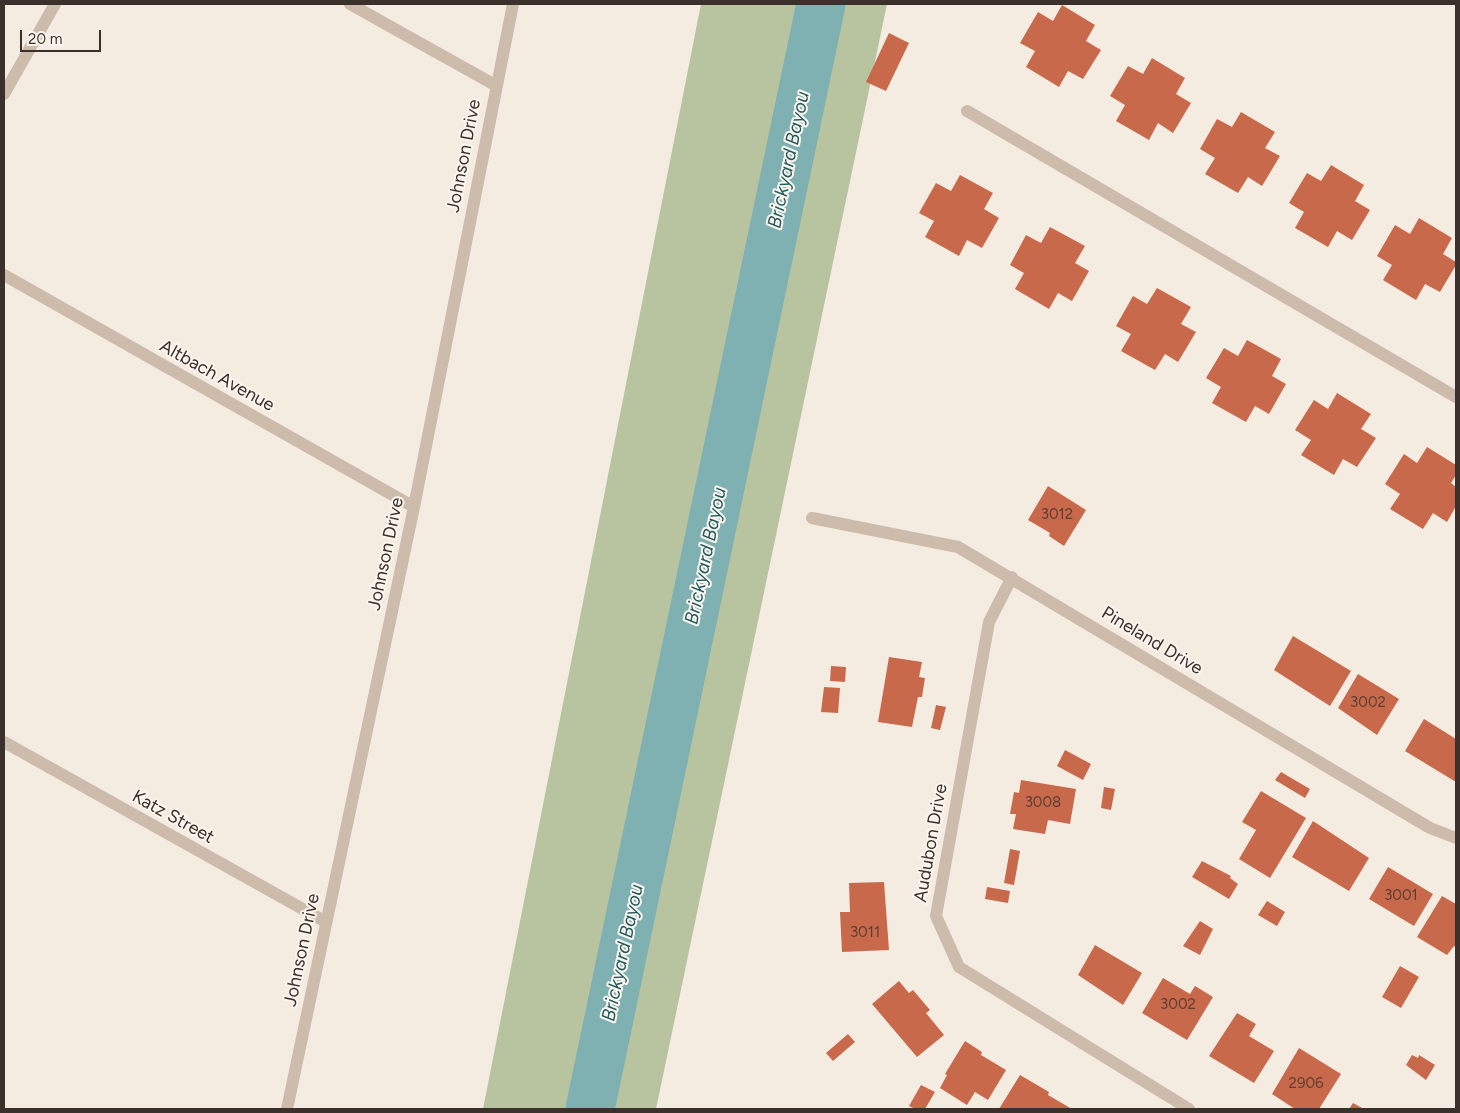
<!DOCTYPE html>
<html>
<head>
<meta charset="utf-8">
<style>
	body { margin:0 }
	#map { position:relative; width:1460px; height:1113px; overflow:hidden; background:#f4ebe1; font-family:Figtree,sans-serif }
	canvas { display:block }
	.frame { position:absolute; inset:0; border:5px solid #3b302b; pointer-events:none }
	.scale { position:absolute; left:20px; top:30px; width:81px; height:22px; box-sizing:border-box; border:2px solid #3b302b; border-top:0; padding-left:6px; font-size:15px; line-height:18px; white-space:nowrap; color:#3b302b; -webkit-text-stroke:4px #fbf5ee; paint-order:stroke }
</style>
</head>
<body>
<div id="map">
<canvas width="1460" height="1113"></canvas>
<div class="frame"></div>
<div class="scale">20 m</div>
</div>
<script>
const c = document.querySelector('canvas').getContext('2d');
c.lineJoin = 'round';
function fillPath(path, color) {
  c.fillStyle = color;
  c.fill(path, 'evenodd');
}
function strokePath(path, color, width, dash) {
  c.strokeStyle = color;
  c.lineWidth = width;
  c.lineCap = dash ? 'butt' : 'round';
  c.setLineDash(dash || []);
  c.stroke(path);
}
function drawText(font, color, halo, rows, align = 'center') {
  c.font = font + ' Figtree,sans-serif';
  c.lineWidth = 4;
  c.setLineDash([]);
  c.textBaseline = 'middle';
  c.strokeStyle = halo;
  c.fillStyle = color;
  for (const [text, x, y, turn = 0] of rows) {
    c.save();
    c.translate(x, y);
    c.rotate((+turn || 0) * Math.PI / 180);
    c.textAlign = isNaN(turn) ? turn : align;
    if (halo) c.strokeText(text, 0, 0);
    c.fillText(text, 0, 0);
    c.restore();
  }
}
const green = new Path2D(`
	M 701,4 L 887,4 L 656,1109 L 483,1109 Z`);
const river = new Path2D(`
	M 590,1109 L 821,4`);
const building = new Path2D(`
	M 1062,5 L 1095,25 L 1086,41 L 1101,50 L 1083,79 L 1068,71 L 1059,87 L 1026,67 L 1035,51 L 1020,43 L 1038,12 L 1053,21 Z
	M 889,33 L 909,43 L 886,91 L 866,82 Z
	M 1152,58 L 1185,78 L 1176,94 L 1191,103 L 1173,133 L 1158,123 L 1149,140 L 1116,121 L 1125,105 L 1110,96 L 1128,66 L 1143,74 Z
	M 1241,112 L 1275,132 L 1265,148 L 1280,156 L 1262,186 L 1248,177 L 1238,193 L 1205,174 L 1215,158 L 1200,149 L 1217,119 L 1232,127 Z
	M 1331,165 L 1364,185 L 1355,201 L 1370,210 L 1352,240 L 1337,231 L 1328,247 L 1295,228 L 1304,212 L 1289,203 L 1307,173 L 1321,181 Z
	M 960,175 L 993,193 L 984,209 L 999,218 L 982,248 L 967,240 L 959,256 L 925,237 L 934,221 L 919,213 L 936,183 L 951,191 Z
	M 1419,218 L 1452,238 L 1443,254 L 1456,262 L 1456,265 L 1440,292 L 1425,284 L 1416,300 L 1383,280 L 1392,265 L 1377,256 L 1395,225 L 1410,234 Z
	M 1050,227 L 1085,246 L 1075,263 L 1089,271 L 1072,301 L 1058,293 L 1049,309 L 1015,289 L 1024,273 L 1010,265 L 1026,235 L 1041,243 Z
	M 1157,288 L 1191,307 L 1181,324 L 1196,332 L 1178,362 L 1165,354 L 1155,370 L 1121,351 L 1131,334 L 1116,326 L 1133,296 L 1147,304 Z
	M 1247,340 L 1281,359 L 1272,376 L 1286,384 L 1269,414 L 1255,406 L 1246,422 L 1212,403 L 1221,387 L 1206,378 L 1224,348 L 1238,356 Z
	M 1337,393 L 1371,414 L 1361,429 L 1376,438 L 1357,467 L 1343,459 L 1334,475 L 1301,455 L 1311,440 L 1295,430 L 1314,400 L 1328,409 Z
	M 1427,447 L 1456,465 L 1456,475 L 1451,483 L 1456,487 L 1456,506 L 1447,522 L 1433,513 L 1423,529 L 1390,509 L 1400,494 L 1385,484 L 1404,454 L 1417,463 Z
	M 1048,486 L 1086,510 L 1064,546 L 1049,536 L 1050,533 L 1028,520 Z
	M 1293,636 L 1351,671 L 1330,706 L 1274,670 Z
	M 889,657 L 922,662 L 919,677 L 925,678 L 922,697 L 918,697 L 912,727 L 878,722 Z
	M 831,666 L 846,667 L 845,682 L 830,681 Z
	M 1358,674 L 1399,699 L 1377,735 L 1338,708 Z
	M 824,687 L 840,688 L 838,713 L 821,712 Z
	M 936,705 L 946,707 L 940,730 L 931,728 Z
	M 1424,719 L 1456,739 L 1456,782 L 1405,751 Z
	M 1065,750 L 1091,764 L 1083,780 L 1057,766 Z
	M 1281,772 L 1310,789 L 1305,798 L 1275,780 Z
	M 1021,780 L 1076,789 L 1070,824 L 1048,820 L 1045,834 L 1013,829 L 1016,814 L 1010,814 L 1014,792 L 1019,793 Z
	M 1104,787 L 1115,789 L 1111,810 L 1101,808 Z
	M 1261,791 L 1306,818 L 1270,878 L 1239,859 L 1256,830 L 1242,822 Z
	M 1313,821 L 1369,858 L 1349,891 L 1292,857 Z
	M 1010,849 L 1020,851 L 1014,885 L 1004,883 Z
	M 1202,861 L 1231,876 L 1230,878 L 1238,884 L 1229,899 L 1192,877 Z
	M 1388,867 L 1433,894 L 1414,926 L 1369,899 Z
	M 884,882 L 889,950 L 842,952 L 840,912 L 850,912 L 849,883 Z
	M 987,887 L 1010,891 L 1008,903 L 985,899 Z
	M 1442,896 L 1456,904 L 1456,947 L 1454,946 L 1447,955 L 1417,937 Z
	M 1267,901 L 1285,912 L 1277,926 L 1258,915 Z
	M 1200,921 L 1213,929 L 1200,955 L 1183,946 Z
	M 1095,945 L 1142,973 L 1123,1005 L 1078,975 Z
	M 1400,966 L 1419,977 L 1401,1008 L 1382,997 Z
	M 1163,978 L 1190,994 L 1195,986 L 1213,997 L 1187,1040 L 1142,1013 Z
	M 899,981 L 909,993 L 913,990 L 930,1010 L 926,1013 L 944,1035 L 917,1057 L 872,1004 Z
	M 1237,1013 L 1256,1024 L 1249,1036 L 1274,1051 L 1254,1083 L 1209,1056 Z
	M 848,1034 L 855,1042 L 833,1061 L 826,1053 Z
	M 965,1041 L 982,1052 L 981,1055 L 1006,1070 L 988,1100 L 975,1092 L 967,1105 L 940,1088 L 947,1075 L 945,1074 Z
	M 1299,1048 L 1341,1074 L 1319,1109 L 1295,1109 L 1272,1094 Z
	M 1412,1055 L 1418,1058 L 1419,1055 L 1435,1065 L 1426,1080 L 1406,1065 Z
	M 1020,1075 L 1049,1092 L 1048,1095 L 1072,1109 L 999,1109 Z
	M 921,1085 L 935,1092 L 925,1109 L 915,1109 L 909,1106 Z
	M 1353,1103 L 1364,1109 L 1349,1109 Z`);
const minor = new Path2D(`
	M 350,4 L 495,85
	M 4,94 L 55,4
	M 967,111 L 1456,397
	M 4,275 L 414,507
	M 812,518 L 958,547 L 1430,828 L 1456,838
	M 1012,577 L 989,622 L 936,916 L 959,967 L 1189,1109
	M 4,742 L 326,922
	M 287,1109 L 414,507 L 513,4`);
const numberNames = [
	["3012",1057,515],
	["3002",1368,703],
	["3008",1043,803],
	["3001",1401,896],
	["3011",865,933],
	["3002",1178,1005],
	["2906",1306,1084]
];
const streetNames = [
	["Johnson Drive",464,156,-79],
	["Altbach Avenue",217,376,29],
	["Johnson Drive",386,554,-78],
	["Pineland Drive",1152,641,31],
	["Katz Street",173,817,29],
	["Audubon Drive",931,843,-80],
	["Johnson Drive",302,950,-78]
];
const waterNames = [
	["Brickyard Bayou",789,160,-78],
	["Brickyard Bayou",706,556,-78],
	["Brickyard Bayou",623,953,-78]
];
fillPath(green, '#b8c4a0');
strokePath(river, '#7fb0b2', 49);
fillPath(building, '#c8694b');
strokePath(minor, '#cdbbac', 12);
drawText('15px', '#5e3e33', null, numberNames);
drawText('18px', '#3b302b', '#fbf5ee', streetNames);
drawText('italic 19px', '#1f5a5e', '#fbf5ee', waterNames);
</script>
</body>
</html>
